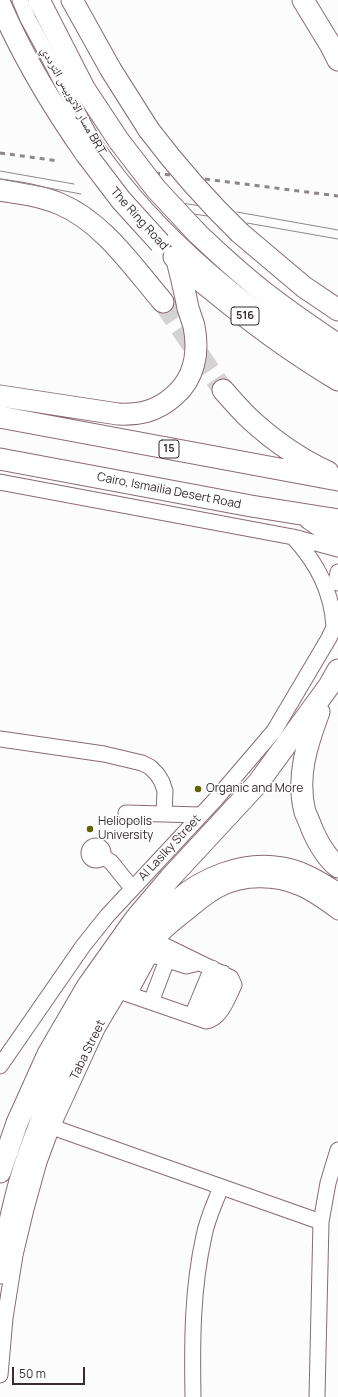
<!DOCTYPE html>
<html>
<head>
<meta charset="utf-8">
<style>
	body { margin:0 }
	#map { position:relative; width:338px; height:1397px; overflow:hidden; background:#fcfcfc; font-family:Manrope,sans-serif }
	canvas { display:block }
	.scale { position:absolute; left:12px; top:1367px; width:73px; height:18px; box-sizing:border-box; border:2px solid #382b31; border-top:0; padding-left:5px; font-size:12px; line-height:14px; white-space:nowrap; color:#382b31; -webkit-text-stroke:3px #fff; paint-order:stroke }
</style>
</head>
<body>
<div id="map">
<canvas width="338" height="1397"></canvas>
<div class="scale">50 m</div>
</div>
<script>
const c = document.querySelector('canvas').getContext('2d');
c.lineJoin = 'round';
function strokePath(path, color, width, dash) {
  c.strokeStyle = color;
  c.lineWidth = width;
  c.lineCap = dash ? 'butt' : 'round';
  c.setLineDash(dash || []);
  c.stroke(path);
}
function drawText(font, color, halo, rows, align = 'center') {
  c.font = font + ' Manrope,"Noto Naskh Arabic",sans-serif';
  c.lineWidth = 3;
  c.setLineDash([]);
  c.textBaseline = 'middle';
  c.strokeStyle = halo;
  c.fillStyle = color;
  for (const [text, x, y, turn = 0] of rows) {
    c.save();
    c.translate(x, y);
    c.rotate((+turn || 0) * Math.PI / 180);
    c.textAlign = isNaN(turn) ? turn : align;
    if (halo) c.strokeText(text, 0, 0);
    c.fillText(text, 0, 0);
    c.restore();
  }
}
const highwayTunnel = new Path2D(`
	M 163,302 L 223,390`);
const minor = new Path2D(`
	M 20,0 L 28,19 C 44,48 59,77 75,107 C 82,121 89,136 98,149 C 159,236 247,309 338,363
	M 0,482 L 293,537 L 338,549
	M 293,537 C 317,563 332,591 334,627
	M 338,572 L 337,578 L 338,583
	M 0,739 L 104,754 L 142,763 L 150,767 L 157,774 L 162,782 L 165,791 L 164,813
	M 126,813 L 201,815
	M89 853a7 7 0 1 1 14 0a7 7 0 1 1-14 0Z
	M 102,856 L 111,862 L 132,888
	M 152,945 C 162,932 175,922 188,912 C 198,904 208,895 220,889 C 243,877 275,877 300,888 C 314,894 326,903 338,912
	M 119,991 L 206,1021 C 221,1019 228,997 234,985 L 231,978 L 155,941
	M 129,994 L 148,959 L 151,956 L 156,956 L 186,966 L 195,964
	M 151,1002 L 167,960
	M 192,1016 L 212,968
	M 204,1020 L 223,973
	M 0,1066 L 83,946 L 107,916 L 215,800 L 274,731 L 329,638 L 338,619
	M 52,1127 L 321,1222
	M 0,1375 L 5,1318 L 15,1255 L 26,1209 L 39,1162 L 52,1127 L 97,1029 L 125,982
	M 193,1397 C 192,1343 192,1289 204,1236 C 207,1219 215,1203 221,1187
	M 317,1397 L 321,1222 L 328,1183 L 338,1150`);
const highway = new Path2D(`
	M 39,0 L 84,88 L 119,141
	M 72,0 L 111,70 L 149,130
	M 303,0 L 331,46 L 338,60
	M 0,4 C 23,57 53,107 86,154
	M 0,190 C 20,193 41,196 60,204 C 103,222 133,267 163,302
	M 197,233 C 219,254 241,274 265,293 C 288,311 313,328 338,345
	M 240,233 L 304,287 L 338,310
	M 174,257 C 191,274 210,288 228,303 C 263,331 299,357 338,380
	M 223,390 C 232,400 241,411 251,420 C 274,441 300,459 328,472
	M 0,396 L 118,414 C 141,415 157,411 174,396 C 195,378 199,352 194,326 C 192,320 190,314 188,308 C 185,292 181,276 177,260
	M 0,417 L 338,480
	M 0,459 L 251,506 L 338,520
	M 310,519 L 338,538
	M 319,712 C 307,744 296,777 305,812 C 307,817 310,823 312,829 C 318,843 326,857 338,867
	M 0,1172 L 17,1123 L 48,1054 L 87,987 L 136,918 L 170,878 L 258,783 L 329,686 L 338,670
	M 0,1273 C 7,1235 14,1196 27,1159 C 43,1113 63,1066 86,1024 C 99,1001 116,980 131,959 C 144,941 162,915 178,900 C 203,878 241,863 275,867 C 299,869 318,881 338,894`);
const tram = new Path2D(`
	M 0,171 L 74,184
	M 0,179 L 81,194
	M 175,202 L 201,206
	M 237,212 L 338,230
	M 187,213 L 207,216
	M 247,223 L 338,239`);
const rail = new Path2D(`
	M 0,153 L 59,161
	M 155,173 L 170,175
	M 205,179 L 338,196`);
const highwayBridge = new Path2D(`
	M 149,130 C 177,167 207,201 240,233
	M 119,141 L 156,189 L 197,233
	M 86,154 L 121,200 L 160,243`);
const markers = [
	[198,789,4,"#5f6400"],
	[90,829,4,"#5f6400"]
];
const shields = [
	[245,316,28],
	[169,449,20]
];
const shieldNames = [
	["516",245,316],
	["15",169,449]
];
const streetNames = [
	["مسار الاتوبيس الترددي BRT",73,101,61],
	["The Ring Road",139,219,48],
	["Cairo, Ismailia Desert Road",169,491,11],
	["Al Laslky Street",170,848,-47],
	["Taba Street",88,1050,-64]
];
const poiNames = [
	["Organic and More",206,789],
	["Heliopolis",98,822],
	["University",98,836]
];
strokePath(highwayTunnel, '#d5d2d3', 21, [21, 10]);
strokePath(minor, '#896a78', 17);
strokePath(highway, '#896a78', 23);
strokePath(minor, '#fff', 15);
strokePath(highway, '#fff', 21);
strokePath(tram, '#8e878a', 1);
strokePath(rail, '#8e878a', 3, [5, 5]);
strokePath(highwayBridge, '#896a78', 23, []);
strokePath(highwayBridge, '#fff', 21);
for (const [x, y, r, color] of markers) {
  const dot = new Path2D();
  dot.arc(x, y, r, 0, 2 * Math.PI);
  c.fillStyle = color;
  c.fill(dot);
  strokePath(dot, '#fff', 1.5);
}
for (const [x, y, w] of shields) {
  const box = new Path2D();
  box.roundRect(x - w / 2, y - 9, w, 18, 3);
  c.fillStyle = '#fff';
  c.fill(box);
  strokePath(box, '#382b31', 1);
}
drawText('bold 11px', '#382b31', null, shieldNames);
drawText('12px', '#382b31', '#fff', streetNames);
drawText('12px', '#382b31', '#fff', poiNames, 'left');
</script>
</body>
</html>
